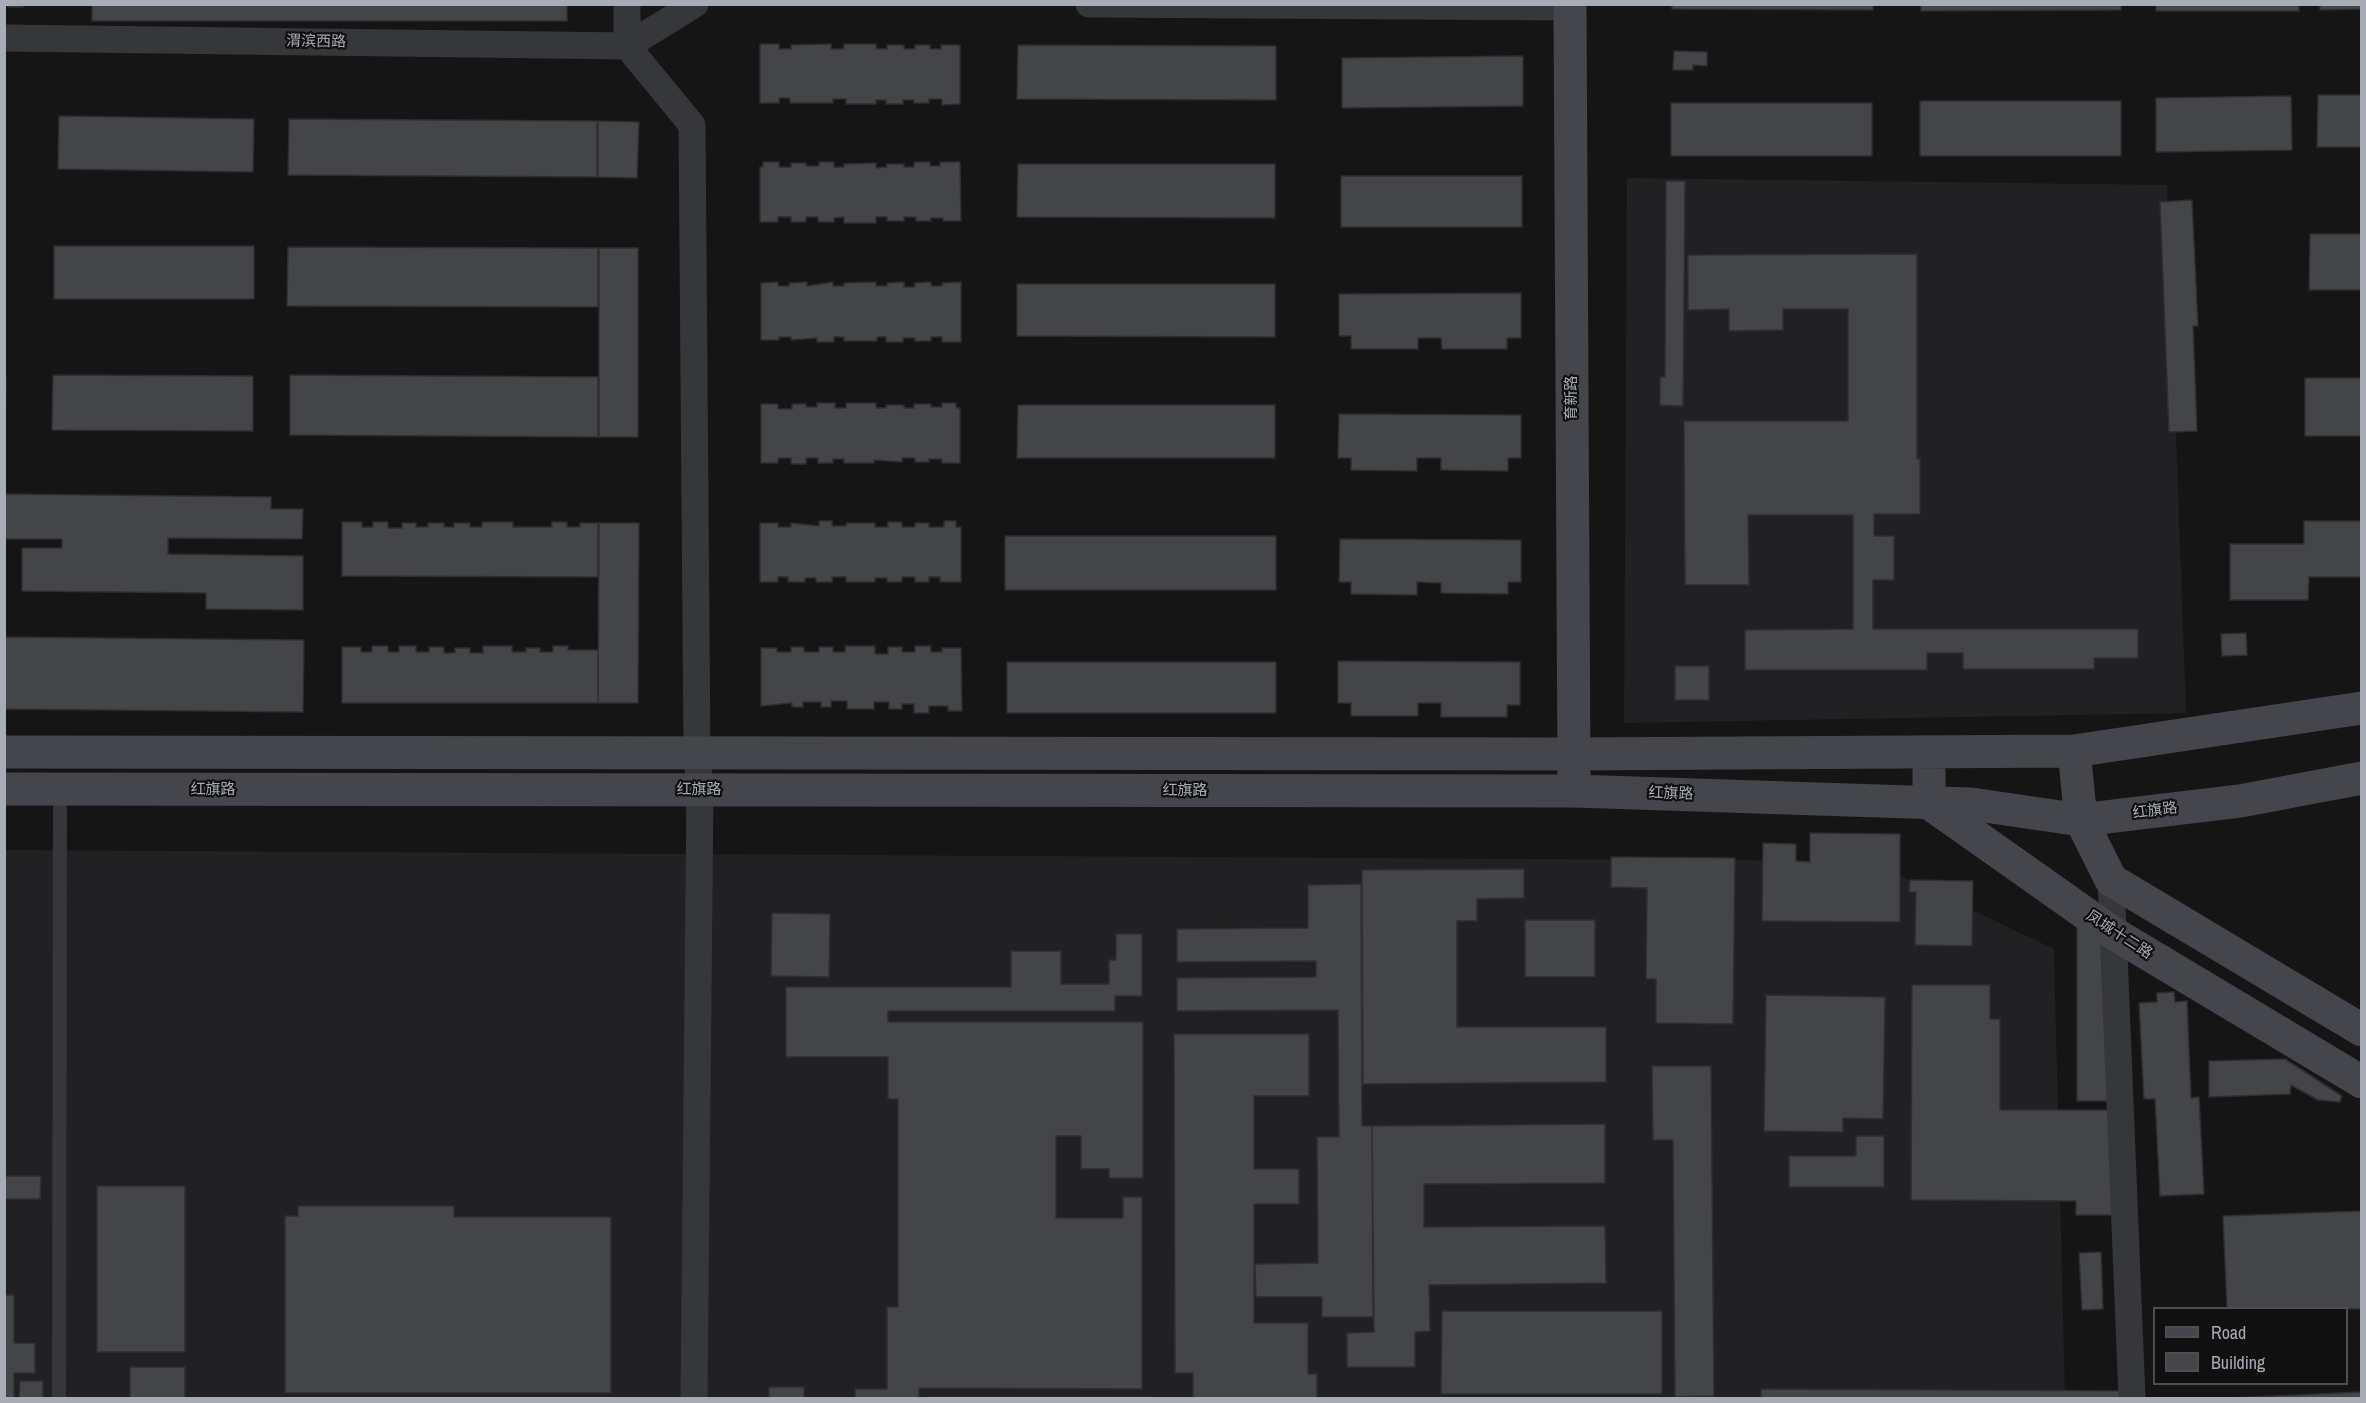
<!DOCTYPE html>
<html>
<head>
<meta charset="utf-8">
<style>
	body { margin:0 }
	#map { position:relative; width:2366px; height:1403px; overflow:hidden; background:#151516; font-family:"Archivo Narrow",sans-serif }
	canvas { display:block }
	.frame { position:absolute; inset:0; border:6px solid #a8acb5; pointer-events:none }
	.legend { position:absolute; left:2153px; top:1307px; width:195px; height:78px; box-sizing:border-box; background:#101011; border:2px solid #4d4e53; margin:0; padding:8px 10px; list-style:none; font-size:18px; color:#a8acb5 }
	.legend li { display:flex; align-items:center; gap:12px; height:30px }
	.legend b { width:30px; border:2px solid #4d4e53 }
</style>
</head>
<body>
<div id="map">
<canvas width="2366" height="1403"></canvas>
<div class="frame"></div>
<ul class="legend">
<li><b style="height:8px;background:#44464b"></b>Road</li>
<li><b style="height:16px;background:#444549"></b>Building</li>
</ul>
</div>
<script>
const c = document.querySelector('canvas').getContext('2d');
c.lineJoin = 'round';
function fillPath(path, color) {
  c.fillStyle = color;
  c.fill(path, 'evenodd');
}
function strokePath(path, color, width, dash) {
  c.strokeStyle = color;
  c.lineWidth = width;
  c.lineCap = dash ? 'butt' : 'round';
  c.setLineDash(dash || []);
  c.stroke(path);
}
function drawText(font, color, halo, rows, align = 'center') {
  c.font = font + ' "Archivo Narrow","Noto Sans SC",sans-serif';
  c.lineWidth = 4.5;
  c.setLineDash([]);
  c.textBaseline = 'middle';
  c.strokeStyle = halo;
  c.fillStyle = color;
  for (const [text, x, y, turn = 0] of rows) {
    c.save();
    c.translate(x, y);
    c.rotate((+turn || 0) * Math.PI / 180);
    c.textAlign = isNaN(turn) ? turn : align;
    if (halo) c.strokeText(text, 0, 0);
    c.fillText(text, 0, 0);
    c.restore();
  }
}
const built = new Path2D(`
	M 1627,178 L 2167,185 L 2186,713 L 1624,723 Z
	M 5,850 L 1870,861 L 2054,949 L 2065,1398 L 5,1398 Z`);
const building = new Path2D(`
	M 8,4 L 23,4 L 23,7 L 8,7 Z
	M 92,4 L 567,4 L 567,21 L 92,21 Z
	M 1672,4 L 1873,4 L 1873,10 L 1672,9 Z
	M 1921,4 L 2121,4 L 2121,10 L 1921,11 Z
	M 2156,4 L 2299,4 L 2299,11 L 2156,11 Z
	M 2320,4 L 2362,4 L 2362,9 L 2320,10 Z
	M 760,44 L 779,44 L 779,49 L 791,49 L 791,45 L 831,44 L 831,49 L 844,49 L 844,44 L 876,44 L 876,49 L 887,49 L 887,45 L 904,45 L 904,49 L 915,49 L 915,45 L 930,45 L 930,49 L 941,49 L 941,45 L 960,45 L 960,104 L 942,105 L 942,99 L 929,99 L 929,103 L 914,103 L 914,100 L 903,100 L 903,104 L 886,104 L 886,100 L 876,100 L 876,104 L 846,104 L 846,99 L 833,99 L 833,103 L 790,103 L 790,98 L 779,98 L 779,103 L 760,103 Z
	M 1018,45 L 1276,46 L 1276,100 L 1017,99 Z
	M 1674,51 L 1707,52 L 1707,66 L 1693,65 L 1693,70 L 1673,70 Z
	M 1523,56 L 1523,106 L 1342,108 L 1342,58 Z
	M 2318,95 L 2362,95 L 2362,147 L 2317,147 Z
	M 2291,96 L 2292,150 L 2156,152 L 2156,98 Z
	M 1920,101 L 2121,101 L 2121,156 L 1920,156 Z
	M 1671,103 L 1872,103 L 1872,156 L 1671,156 Z
	M 59,116 L 254,119 L 253,172 L 58,169 Z
	M 289,119 L 597,121 L 597,177 L 288,175 Z
	M 598,121 L 639,122 L 637,178 L 598,177 Z
	M 763,162 L 779,162 L 779,167 L 791,167 L 791,163 L 806,163 L 806,166 L 819,166 L 819,162 L 834,162 L 834,167 L 844,167 L 844,164 L 876,163 L 876,168 L 887,167 L 886,164 L 904,164 L 904,167 L 914,167 L 914,162 L 930,162 L 930,166 L 940,166 L 940,162 L 960,162 L 961,221 L 943,221 L 943,218 L 930,218 L 931,221 L 916,221 L 916,217 L 904,217 L 904,221 L 887,221 L 887,217 L 876,217 L 876,223 L 844,223 L 844,217 L 834,218 L 834,222 L 818,222 L 818,217 L 806,217 L 806,222 L 791,222 L 791,217 L 778,217 L 778,222 L 760,222 L 760,167 L 763,167 Z
	M 1018,164 L 1275,164 L 1275,218 L 1017,217 Z
	M 1341,176 L 1522,176 L 1522,227 L 1341,227 Z
	M 1666,181 L 1685,181 L 1683,406 L 1660,405 L 1660,377 L 1665,377 Z
	M 2192,200 L 2198,326 L 2193,326 L 2197,431 L 2169,432 L 2160,202 Z
	M 2310,234 L 2362,234 L 2362,290 L 2309,290 Z
	M 4,244 L 5,244 L 5,299 L 4,299 Z
	M 54,246 L 254,246 L 254,299 L 54,299 Z
	M 288,247 L 598,248 L 598,307 L 287,306 Z
	M 599,248 L 638,248 L 638,437 L 599,437 Z
	M 1917,254 L 1917,459 L 1920,459 L 1920,514 L 1874,514 L 1874,536 L 1894,536 L 1894,580 L 1873,580 L 1873,629 L 2138,629 L 2138,658 L 2094,658 L 2094,669 L 1963,669 L 1963,653 L 1927,653 L 1927,670 L 1745,670 L 1745,630 L 1853,629 L 1853,515 L 1748,515 L 1749,585 L 1685,585 L 1684,421 L 1848,421 L 1848,309 L 1783,309 L 1783,330 L 1729,331 L 1729,309 L 1688,310 L 1688,255 Z
	M 778,282 L 778,286 L 789,286 L 789,283 L 807,282 L 807,286 L 833,282 L 833,286 L 844,286 L 844,283 L 876,282 L 876,286 L 887,286 L 887,283 L 904,282 L 904,287 L 915,287 L 915,283 L 931,282 L 931,286 L 942,286 L 942,283 L 961,282 L 961,342 L 942,342 L 942,337 L 931,337 L 931,341 L 915,341 L 915,338 L 903,338 L 903,342 L 886,342 L 886,337 L 877,337 L 877,341 L 844,341 L 844,337 L 834,337 L 834,342 L 817,342 L 817,338 L 791,340 L 791,337 L 779,337 L 779,340 L 761,340 L 761,283 Z
	M 1017,284 L 1275,284 L 1275,337 L 1017,336 Z
	M 1521,293 L 1521,338 L 1507,338 L 1507,349 L 1442,349 L 1441,338 L 1418,338 L 1418,349 L 1351,349 L 1351,336 L 1339,336 L 1339,294 Z
	M 53,375 L 253,376 L 253,431 L 52,430 Z
	M 290,375 L 598,377 L 598,437 L 290,435 Z
	M 4,376 L 6,376 L 5,429 L 4,429 Z
	M 2305,378 L 2362,378 L 2362,436 L 2305,436 Z
	M 817,403 L 835,403 L 835,408 L 846,408 L 846,403 L 876,403 L 876,408 L 886,408 L 886,405 L 904,405 L 904,408 L 914,408 L 914,404 L 931,404 L 931,407 L 942,407 L 942,403 L 956,403 L 956,408 L 960,408 L 960,463 L 942,463 L 942,459 L 929,459 L 929,462 L 915,462 L 915,458 L 902,458 L 902,462 L 874,460 L 874,463 L 844,463 L 844,459 L 833,459 L 833,463 L 818,463 L 818,458 L 806,458 L 806,464 L 791,464 L 791,458 L 778,458 L 778,463 L 761,463 L 761,404 L 778,404 L 778,409 L 792,409 L 792,404 L 806,404 L 806,407 L 817,407 Z
	M 1018,405 L 1275,405 L 1275,458 L 1017,458 Z
	M 1339,414 L 1521,415 L 1521,458 L 1508,458 L 1508,471 L 1441,470 L 1441,458 L 1417,458 L 1417,471 L 1351,470 L 1351,458 L 1338,458 Z
	M 4,494 L 271,497 L 271,509 L 303,509 L 302,539 L 168,538 L 168,554 L 303,556 L 303,610 L 206,609 L 206,593 L 22,591 L 22,548 L 62,548 L 62,539 L 4,539 Z
	M 819,521 L 832,521 L 832,526 L 846,526 L 846,523 L 875,523 L 875,527 L 888,527 L 888,522 L 902,522 L 902,527 L 915,527 L 915,523 L 929,523 L 929,527 L 944,527 L 944,521 L 956,521 L 956,527 L 961,527 L 961,582 L 940,582 L 940,577 L 929,577 L 929,582 L 915,582 L 915,577 L 902,577 L 902,582 L 887,582 L 887,578 L 875,578 L 875,582 L 846,582 L 846,577 L 832,577 L 832,582 L 816,582 L 816,578 L 805,578 L 805,582 L 788,582 L 788,577 L 778,577 L 778,582 L 760,582 L 760,523 L 778,523 L 778,527 L 791,527 L 791,523 L 819,526 Z
	M 2304,521 L 2362,521 L 2362,577 L 2309,577 L 2308,600 L 2230,600 L 2230,544 L 2304,544 Z
	M 342,522 L 362,522 L 362,527 L 373,527 L 373,522 L 388,522 L 388,528 L 402,528 L 402,523 L 416,523 L 416,527 L 428,527 L 428,523 L 444,523 L 444,527 L 454,527 L 454,523 L 470,523 L 470,527 L 482,527 L 482,522 L 513,522 L 513,527 L 552,527 L 552,522 L 567,522 L 567,527 L 580,527 L 580,523 L 598,523 L 598,577 L 342,576 Z
	M 599,523 L 639,523 L 638,703 L 598,703 Z
	M 1005,536 L 1276,536 L 1276,590 L 1005,590 Z
	M 1340,539 L 1521,540 L 1521,582 L 1508,582 L 1508,594 L 1441,593 L 1441,583 L 1417,582 L 1417,595 L 1351,594 L 1351,582 L 1339,582 Z
	M 2246,633 L 2247,655 L 2222,656 L 2221,634 Z
	M 4,637 L 304,640 L 303,712 L 4,709 Z
	M 372,646 L 388,646 L 388,652 L 399,652 L 399,646 L 416,646 L 416,652 L 429,652 L 429,647 L 444,647 L 444,653 L 455,653 L 455,648 L 470,648 L 470,653 L 483,653 L 483,646 L 512,646 L 512,652 L 526,652 L 526,648 L 540,648 L 540,652 L 553,652 L 553,646 L 568,646 L 568,650 L 598,650 L 598,703 L 342,703 L 342,647 L 361,647 L 361,652 L 372,652 Z
	M 845,646 L 875,646 L 875,654 L 888,654 L 888,647 L 902,647 L 902,652 L 915,652 L 915,646 L 931,646 L 931,652 L 942,652 L 942,648 L 961,648 L 962,711 L 948,711 L 948,706 L 929,706 L 929,713 L 914,713 L 914,704 L 902,704 L 902,709 L 889,709 L 889,702 L 874,702 L 874,709 L 847,709 L 847,701 L 831,701 L 831,707 L 821,707 L 821,702 L 803,702 L 803,707 L 792,707 L 792,703 L 761,706 L 761,648 L 777,648 L 777,652 L 791,652 L 791,647 L 804,647 L 804,652 L 819,652 L 819,647 L 833,647 L 833,652 L 845,652 Z
	M 1338,661 L 1520,662 L 1520,705 L 1507,705 L 1507,717 L 1441,717 L 1441,703 L 1418,703 L 1418,716 L 1351,716 L 1351,703 L 1338,703 Z
	M 1007,662 L 1276,662 L 1276,713 L 1007,713 Z
	M 1675,666 L 1709,666 L 1709,700 L 1675,700 Z
	M 1810,833 L 1900,834 L 1900,922 L 1762,921 L 1763,843 L 1796,844 L 1796,861 L 1810,862 Z
	M 1611,857 L 1735,858 L 1733,1024 L 1656,1023 L 1656,979 L 1646,979 L 1647,888 L 1611,887 Z
	M 1524,869 L 1524,898 L 1477,899 L 1477,921 L 1457,921 L 1457,1027 L 1606,1027 L 1606,1082 L 1363,1084 L 1362,870 Z
	M 1910,880 L 1973,881 L 1972,946 L 1915,945 L 1916,892 L 1909,892 Z
	M 1361,884 L 1362,1126 L 1372,1126 L 1373,1317 L 1322,1317 L 1322,1297 L 1256,1297 L 1255,1264 L 1318,1263 L 1317,1137 L 1339,1137 L 1338,1010 L 1177,1011 L 1177,978 L 1316,977 L 1316,961 L 1177,962 L 1177,929 L 1308,928 L 1308,885 Z
	M 772,913 L 830,914 L 829,977 L 771,976 Z
	M 1525,920 L 1595,920 L 1595,977 L 1525,977 Z
	M 2077,927 L 2115,952 L 2110,1101 L 2077,1101 Z
	M 1116,934 L 1142,934 L 1142,996 L 1115,996 L 1115,1011 L 888,1011 L 888,1022 L 1143,1022 L 1143,1178 L 1109,1178 L 1109,1169 L 1081,1169 L 1081,1136 L 1056,1136 L 1056,1218 L 1123,1218 L 1123,1197 L 1142,1197 L 1142,1389 L 919,1388 L 919,1398 L 855,1398 L 855,1389 L 887,1389 L 887,1307 L 898,1307 L 898,1099 L 888,1099 L 888,1057 L 786,1057 L 786,987 L 1011,987 L 1011,951 L 1061,951 L 1061,984 L 1109,984 L 1109,960 L 1116,960 Z
	M 1912,985 L 1990,985 L 1990,1019 L 2000,1019 L 2000,1110 L 2116,1110 L 2123,1215 L 2076,1215 L 2076,1201 L 1911,1200 Z
	M 2174,992 L 2175,1002 L 2187,1001 L 2191,1098 L 2199,1097 L 2204,1194 L 2160,1196 L 2155,1099 L 2144,1099 L 2139,1003 L 2157,1002 L 2157,993 Z
	M 1766,995 L 1885,997 L 1883,1119 L 1843,1118 L 1843,1132 L 1764,1131 Z
	M 1174,1034 L 1309,1034 L 1309,1096 L 1254,1096 L 1254,1169 L 1299,1169 L 1299,1204 L 1254,1204 L 1254,1323 L 1308,1323 L 1308,1374 L 1317,1374 L 1317,1398 L 1193,1398 L 1193,1373 L 1175,1373 Z
	M 2285,1059 L 2342,1096 L 2340,1102 L 2318,1100 L 2291,1085 L 2290,1094 L 2209,1097 L 2209,1061 Z
	M 1652,1066 L 1711,1066 L 1714,1396 L 1675,1397 L 1673,1140 L 1653,1140 Z
	M 1605,1124 L 1605,1183 L 1424,1184 L 1424,1227 L 1605,1226 L 1606,1283 L 1429,1285 L 1430,1331 L 1415,1332 L 1415,1367 L 1347,1367 L 1347,1333 L 1374,1332 L 1372,1126 Z
	M 1856,1136 L 1884,1136 L 1884,1187 L 1789,1187 L 1789,1156 L 1856,1156 Z
	M 4,1176 L 41,1176 L 40,1199 L 4,1199 Z
	M 97,1186 L 185,1186 L 185,1352 L 97,1352 Z
	M 298,1206 L 454,1206 L 454,1217 L 611,1217 L 611,1393 L 285,1393 L 285,1216 L 298,1216 Z
	M 2362,1211 L 2362,1309 L 2227,1308 L 2223,1216 Z
	M 2101,1252 L 2103,1309 L 2082,1310 L 2079,1253 Z
	M 4,1295 L 14,1295 L 14,1343 L 35,1343 L 35,1373 L 14,1373 L 14,1398 L 4,1398 Z
	M 1442,1311 L 1662,1311 L 1662,1394 L 1441,1394 Z
	M 130,1367 L 185,1367 L 185,1398 L 130,1398 Z
	M 20,1381 L 43,1381 L 43,1398 L 19,1398 Z
	M 769,1387 L 804,1387 L 804,1398 L 769,1398 Z
	M 1761,1389 L 2135,1391 L 2136,1398 L 1761,1398 Z
	M 2362,1392 L 2362,1398 L 2228,1398 Z
	M 927,1397 L 1154,1397 L 1154,1398 L 927,1398 Z`);
const lane = new Path2D(`
	M 59,1398 L 60,790`);
const street = new Path2D(`
	M 627,4 L 627,46 L 692,125 L 697,753 L 700,790 L 694,1398
	M 1089,4 L 1570,7
	M 4,38 L 627,46 L 695,4
	M 2111,880 L 2132,1398`);
const secondary = new Path2D(`
	M 1570,4 L 1574,777
	M 2074,751 L 2081,820 L 2111,880 L 2362,1030
	M 4,752 L 1574,754 L 2074,751 L 2362,708
	M 1929,752 L 1929,803 L 2113,933 L 2362,1082
	M 4,789 L 1574,791 L 1971,804 L 2081,820 L 2240,801 L 2362,778`);
const streetNames = [
	["渭滨西路",316,42,1],
	["育新路",1572,398,-90],
	["红旗路",213,790],
	["红旗路",699,790],
	["红旗路",1185,791],
	["红旗路",1671,794,2],
	["红旗路",2155,811,-7],
	["凤城十二路",2119,935,33]
];
fillPath(built, '#212123');
fillPath(building, '#444549');
strokePath(building, '#2f2f32', 1.5);
strokePath(lane, '#36373b', 14);
strokePath(street, '#36373b', 27);
strokePath(secondary, '#44464b', 33);
drawText('15px', '#a8acb5', '#101011', streetNames);
</script>
</body>
</html>
